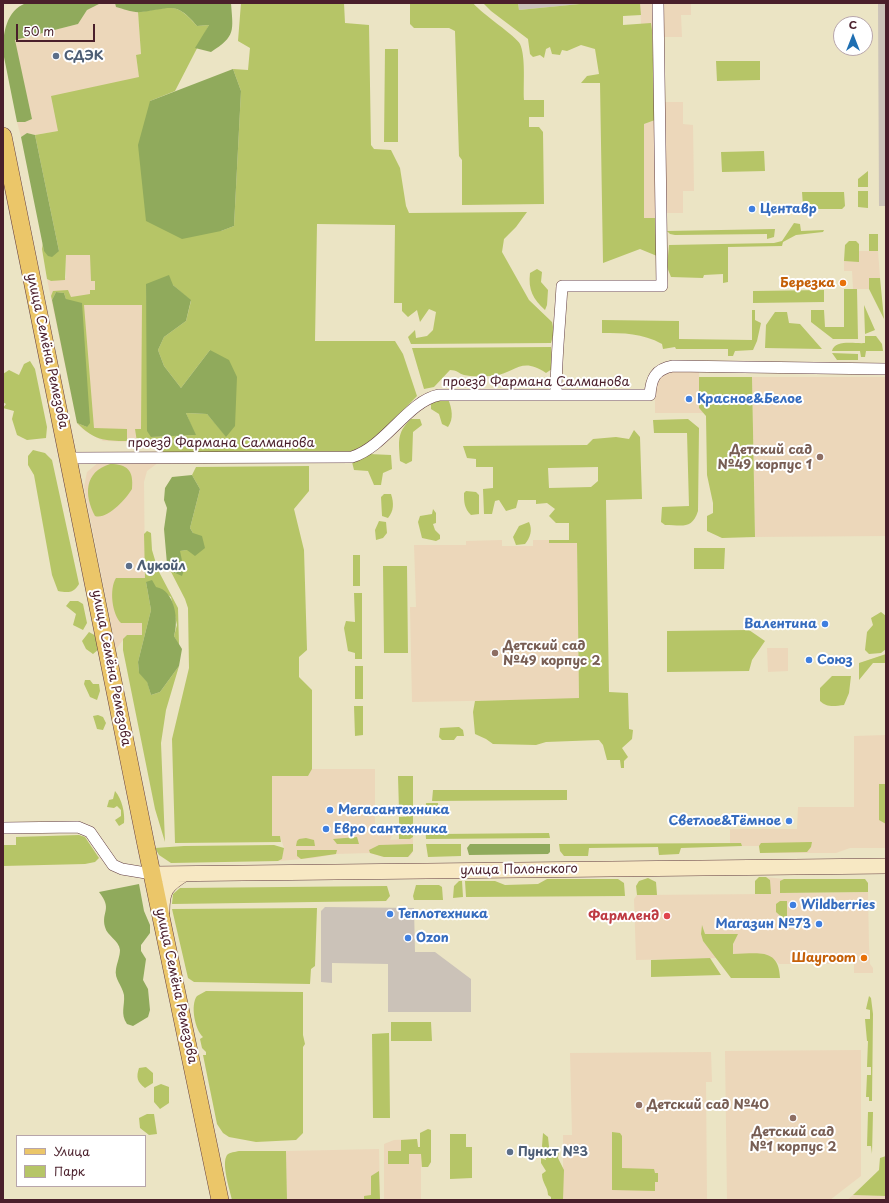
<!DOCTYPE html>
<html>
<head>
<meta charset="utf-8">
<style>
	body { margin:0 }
	#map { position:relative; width:889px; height:1203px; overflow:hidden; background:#ebe4c4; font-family:"Playpen Sans",sans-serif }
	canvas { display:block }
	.frame { position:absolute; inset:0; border:4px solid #4a1f2b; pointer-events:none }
	.legend { position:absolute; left:16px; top:1135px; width:130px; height:52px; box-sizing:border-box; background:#fff; border:1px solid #b7a5aa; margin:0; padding:5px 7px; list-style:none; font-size:12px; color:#4a1f2b }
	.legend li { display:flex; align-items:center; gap:8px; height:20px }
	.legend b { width:20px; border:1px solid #b7a5aa }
	.north { position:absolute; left:833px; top:16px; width:40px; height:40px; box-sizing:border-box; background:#fff; border:1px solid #b7a5aa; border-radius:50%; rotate:0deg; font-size:11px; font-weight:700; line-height:16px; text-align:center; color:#4a1f2b }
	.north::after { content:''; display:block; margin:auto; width:14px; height:18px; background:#1f6fb2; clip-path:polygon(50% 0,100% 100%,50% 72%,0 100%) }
	.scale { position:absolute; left:16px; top:24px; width:79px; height:18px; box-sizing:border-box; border:2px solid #4a1f2b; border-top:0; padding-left:5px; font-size:12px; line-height:14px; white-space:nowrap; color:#4a1f2b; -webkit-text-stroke:3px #fff; paint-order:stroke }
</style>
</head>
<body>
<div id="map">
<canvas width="889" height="1203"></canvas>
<div class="frame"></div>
<ul class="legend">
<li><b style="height:5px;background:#ebc669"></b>Улица</li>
<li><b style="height:11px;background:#b6c567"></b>Парк</li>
</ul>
<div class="north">С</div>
<div class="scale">50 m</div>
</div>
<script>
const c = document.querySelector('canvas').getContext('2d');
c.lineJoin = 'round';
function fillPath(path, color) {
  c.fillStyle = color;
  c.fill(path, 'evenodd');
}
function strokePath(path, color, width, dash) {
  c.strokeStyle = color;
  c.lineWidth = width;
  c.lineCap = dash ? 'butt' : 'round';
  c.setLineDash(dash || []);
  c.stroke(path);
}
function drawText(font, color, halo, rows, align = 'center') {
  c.font = font + ' "Playpen Sans",sans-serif';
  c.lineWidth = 4;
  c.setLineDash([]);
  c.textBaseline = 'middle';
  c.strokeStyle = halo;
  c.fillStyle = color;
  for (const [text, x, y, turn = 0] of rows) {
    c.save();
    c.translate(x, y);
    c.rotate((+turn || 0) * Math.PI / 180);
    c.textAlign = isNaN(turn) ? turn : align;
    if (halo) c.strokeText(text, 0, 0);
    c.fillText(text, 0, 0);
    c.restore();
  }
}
const built = new Path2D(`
	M 101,3 L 115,3 L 116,7 L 138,12 L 141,54 L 136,56 L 146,116 L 35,135 L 27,133 L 21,137 L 17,122 L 25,122 L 32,119 L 14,40 L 78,24 L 87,10 Z
	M 640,3 L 691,3 L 691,15 L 681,15 L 682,37 L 653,37 L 651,24 L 641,24 Z
	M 654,102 L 683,102 L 683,124 L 693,125 L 694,191 L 683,191 L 683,213 L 656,213 L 655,218 L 644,218 L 644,124 L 655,120 Z
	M 859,251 L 878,251 L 880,278 L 869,278 L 869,289 L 853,289 L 852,271 L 844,271 L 844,261 L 859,261 Z
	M 66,255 L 141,255 L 163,443 L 103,441 L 85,431 L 77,423 L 47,279 L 51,281 L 66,278 Z
	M 663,371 L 699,371 L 699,408 L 704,413 L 655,413 L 655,377 Z
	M 752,377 L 886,377 L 886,536 L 755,537 Z
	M 99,462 L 159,462 L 147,471 L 144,482 L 145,578 L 116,578 L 121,623 L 142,623 L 142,635 L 127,635 L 116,649 L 84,487 L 87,472 Z
	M 502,540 L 502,546 L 533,546 L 533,540 L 549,540 L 549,543 L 577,543 L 579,699 L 412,702 L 410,607 L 416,607 L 414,545 L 466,545 L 466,541 Z
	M 767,648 L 788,648 L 788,671 L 768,672 Z
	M 886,735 L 886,848 L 850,848 L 836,853 L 760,853 L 759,846 L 742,846 L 741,843 L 730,843 L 730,829 L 797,829 L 798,807 L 854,807 L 854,736 Z
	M 312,769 L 375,769 L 375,831 L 394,831 L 390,840 L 410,839 L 413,837 L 413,851 L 411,855 L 408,857 L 384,857 L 370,853 L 336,854 L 314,858 L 278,861 L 282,859 L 284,848 L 280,836 L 272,836 L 272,776 L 308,776 Z
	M 766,877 L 784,879 L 782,880 L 780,893 L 868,892 L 869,946 L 870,964 L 873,968 L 873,973 L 854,973 L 854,964 L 779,964 L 774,959 L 758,954 L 733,954 L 733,944 L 737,934 L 705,934 L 702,926 L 701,934 L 703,941 L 717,958 L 636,960 L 634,899 L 637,895 L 770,894 L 770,880 Z
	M 861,1050 L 861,1176 L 830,1200 L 727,1200 L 725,1051 Z
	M 711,1052 L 712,1082 L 706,1082 L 707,1200 L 563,1200 L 563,1135 L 572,1135 L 570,1053 Z
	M 428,1129 L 431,1130 L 431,1162 L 428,1167 L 421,1167 L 421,1200 L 384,1200 L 384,1144 L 394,1140 L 417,1139 L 418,1147 L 420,1147 L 420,1133 Z
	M 379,1149 L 380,1200 L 287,1200 L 286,1151 Z
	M 853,1195 L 886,1196 L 886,1200 L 847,1200 Z`);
const industrial = new Path2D(`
	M 518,3 L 590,3 L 519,10 Z
	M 878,3 L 886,3 L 886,206 L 879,206 Z
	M 325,907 L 414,908 L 415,952 L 435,952 L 471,979 L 471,1012 L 388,1012 L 388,964 L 332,963 L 332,983 L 321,982 L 321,911 Z`);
const green = new Path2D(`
	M 241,3 L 344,3 L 345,23 L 369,25 L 371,145 L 374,149 L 391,150 L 400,168 L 406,206 L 409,213 L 527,212 L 516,227 L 504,239 L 502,252 L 529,300 L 552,322 L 554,332 L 551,343 L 411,344 L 408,337 L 415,330 L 416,338 L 427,336 L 433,330 L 436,312 L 429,309 L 420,322 L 417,310 L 408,317 L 402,311 L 402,303 L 394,303 L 395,225 L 317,224 L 315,341 L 395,341 L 403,354 L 417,396 L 371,443 L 351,452 L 163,453 L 163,443 L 137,442 L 135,429 L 141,429 L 142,305 L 84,305 L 94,428 L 127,429 L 127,441 C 104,441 94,440 77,423 L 87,427 L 66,299 L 64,293 L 56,292 L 52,300 L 51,296 L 53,291 L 68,290 L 71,297 L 90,294 L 90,290 L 95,290 L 95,281 L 91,281 L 90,255 L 66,255 L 65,280 L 51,281 L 47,279 L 42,249 L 43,243 L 44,251 L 59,251 L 35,135 L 58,131 L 51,96 L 139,77 L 136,55 L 141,54 L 138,12 C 170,8 175,0 197,26 L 209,25 L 175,91 L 150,101 L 221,231 L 234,226 L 241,91 L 233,69 L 248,70 L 250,48 L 238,41 ZM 146,284 L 173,285 L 191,301 L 186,321 L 164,337 L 158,350 L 164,366 L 181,388 L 210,350 L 226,436 L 207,414 L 186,413 L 195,435 L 151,437 Z
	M 410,3 L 473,3 C 482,14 516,36 520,44 C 526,57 523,85 524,100 L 544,100 L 544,117 L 529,117 L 529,127 L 539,127 L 543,132 L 544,204 L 462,205 L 462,160 L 459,156 L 455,31 L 449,28 L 414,28 L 410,24 Z
	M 483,3 L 518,3 L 519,10 L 590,3 L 640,3 L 641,15 L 623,16 L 623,25 L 651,23 L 652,30 L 655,120 L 644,124 L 644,218 L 655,218 L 657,256 L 640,249 L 603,263 L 600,83 L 581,83 L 587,76 L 599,74 L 595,49 L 581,45 L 567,51 L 562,50 L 560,55 L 552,54 L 550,47 L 546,49 L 544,58 L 540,55 L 533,57 L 530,54 L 528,39 L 491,11 Z
	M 385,49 L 398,49 L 398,142 L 384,142 Z
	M 716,61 L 760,61 L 760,80 L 717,81 Z
	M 764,151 L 765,171 L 722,172 L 721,152 Z
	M 868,171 L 868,187 L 858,187 L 858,179 Z
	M 858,191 L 868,191 L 868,208 L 858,207 Z
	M 802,192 L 844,192 L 845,206 L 842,209 L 805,209 L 803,206 Z
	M 794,223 L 800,224 L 801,231 L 824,230 L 823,232 L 796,235 L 783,242 L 782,246 L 728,247 L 728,282 L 723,283 L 723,274 L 704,275 L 703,278 L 671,277 L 667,267 L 669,245 L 774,243 L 782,241 Z
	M 775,229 L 774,237 L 767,239 L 767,234 L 675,235 L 670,234 L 667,231 Z
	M 869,234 L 878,234 L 878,251 L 869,251 Z
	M 849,241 L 856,241 L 859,244 L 859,262 L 844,261 L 845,245 Z
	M 537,269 L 542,272 L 541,282 L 548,290 L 547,305 L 545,310 C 533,299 528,290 530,273 Z
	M 869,278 L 880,278 L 884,319 L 869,289 Z
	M 844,289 L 857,289 L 858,339 L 833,339 L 811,322 L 811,310 L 824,310 L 825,327 L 844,327 Z
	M 824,290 L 824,302 L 753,303 L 753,291 Z
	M 864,305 L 875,330 L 865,334 Z
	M 752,310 L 755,310 L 755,320 L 761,323 L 757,341 L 753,350 L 735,351 L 733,356 L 728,356 L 728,349 L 676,349 L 675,347 L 663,349 L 662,344 C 642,333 624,333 602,333 L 602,320 L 679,321 L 679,339 L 752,340 Z
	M 775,312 L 787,312 L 789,323 L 800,324 L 822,349 L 765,348 L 766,325 Z
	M 865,336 L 876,336 L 882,344 L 883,351 L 866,351 L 865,357 L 861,357 L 860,351 L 832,351 C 835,339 855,344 865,343 Z
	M 551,347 L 552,369 L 546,373 C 521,356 516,373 493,376 C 485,376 471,377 464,375 C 458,373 457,370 450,370 L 434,387 L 424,389 L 412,348 Z
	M 832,353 L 858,354 L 858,360 L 837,360 Z
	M 30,361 L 35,369 L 47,427 L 46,438 L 27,440 L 17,435 L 12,419 L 14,411 L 3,408 L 6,404 L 3,402 L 3,374 L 9,370 L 19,375 L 24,364 Z
	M 699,377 L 752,377 L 755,537 L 722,538 L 707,531 L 707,516 L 713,513 L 713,503 L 707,475 L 706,416 L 699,408 Z
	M 439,399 L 448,399 C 452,408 454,419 448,427 L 442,424 L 439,414 L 431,409 L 431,403 Z
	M 411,419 L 420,419 L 422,425 L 413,432 L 412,461 L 406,464 L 400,461 C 399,442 396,433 411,419 Z
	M 688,419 L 699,428 L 698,511 C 692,530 682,525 665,525 L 661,522 L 662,507 L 689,506 L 687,433 L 654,433 L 653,420 Z
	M 634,430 L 640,437 L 642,499 L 606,500 L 609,692 L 628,693 L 629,729 L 633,730 L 632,739 L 622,748 L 628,757 L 624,761 L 624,768 L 621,768 L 620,760 L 607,760 L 603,745 L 599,740 L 546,742 L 536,745 L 493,744 L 486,739 L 475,734 L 473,712 L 475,701 L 579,698 L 577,543 L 549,543 L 549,540 L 569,540 L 569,523 L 556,523 L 549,516 L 555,509 L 547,503 L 536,504 L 536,500 L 518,500 L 516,508 L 506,511 L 499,500 L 495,501 L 492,514 L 484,514 L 483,489 L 493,488 L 493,467 L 476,467 L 476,459 L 467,458 L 463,446 L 587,445 L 593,439 L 616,437 L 629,439 ZM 598,467 L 598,481 L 591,487 L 549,488 L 548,468 Z
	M 33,450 L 45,453 L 52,460 L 79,584 C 74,593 68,593 58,591 L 52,575 L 34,475 L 28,465 L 28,456 Z
	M 369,454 L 391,455 L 392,469 L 383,473 L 381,485 L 374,485 L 368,471 L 354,470 L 352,462 Z
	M 110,464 C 127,464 134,470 132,489 C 126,499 107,520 95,516 C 84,495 84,472 110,464 Z
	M 309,466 L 309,491 L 294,509 L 304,550 L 307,650 L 299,657 L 299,677 L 312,690 L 312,769 L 308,776 L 272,776 L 272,836 L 280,836 L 281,842 L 175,843 L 172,739 L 189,668 L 188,608 L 185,599 L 167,564 L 173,572 L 184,570 L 179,551 L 187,550 L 193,533 L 190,528 L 200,489 L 192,475 L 196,467 Z
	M 466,491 L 476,492 L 479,495 L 479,514 L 471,515 C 464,508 464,502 464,493 Z
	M 384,494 L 391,494 C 394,503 394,511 388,518 L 382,516 L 381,497 Z
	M 433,509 L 436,513 L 436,523 L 433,524 L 435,530 L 440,535 L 440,539 L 436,541 L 422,538 L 418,522 L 420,516 L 432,514 Z
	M 379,521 L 386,522 L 387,533 L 383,538 L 376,540 L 375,530 Z
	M 529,522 C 533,530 530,538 525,544 L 516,545 L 513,537 L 519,526 Z
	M 147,531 L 151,533 L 152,550 L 158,570 L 178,608 L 179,645 L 174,636 L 177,625 L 171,597 L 146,582 L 151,610 L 138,662 L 139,672 L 147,681 L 151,695 L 160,692 L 179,666 L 166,710 L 161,743 L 165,842 L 155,809 L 123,650 L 123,639 L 127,635 L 142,635 L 142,623 L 121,623 C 112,614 109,589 116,578 L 145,578 L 144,534 Z
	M 694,548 L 725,548 L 724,569 L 694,569 Z
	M 353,555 L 360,555 L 360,586 L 353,586 Z
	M 383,566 L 407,566 L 408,653 L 384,653 Z
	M 354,593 L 362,593 L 362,659 L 355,659 L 355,653 L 348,651 L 344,628 L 346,621 L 355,622 Z
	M 70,601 L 78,601 L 83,604 L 87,623 L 83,630 L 73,625 L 76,614 L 66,606 Z
	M 881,612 L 886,616 L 886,649 L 881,653 L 869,654 L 865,650 L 867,632 L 873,625 L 871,618 Z
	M 749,630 L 765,641 L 752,660 L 749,671 L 667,672 L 667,631 Z
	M 89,632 L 96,636 L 99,649 L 93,654 L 86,649 L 82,641 Z
	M 886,654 L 886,663 L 873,663 L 859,680 L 859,663 Z
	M 355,666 L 363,666 L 363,699 L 355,699 Z
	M 832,676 L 851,676 L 849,693 L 844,705 C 835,706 827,708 820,701 L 820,688 Z
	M 85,680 L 90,680 L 93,684 L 99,684 L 100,691 L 97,700 L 90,697 L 84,684 Z
	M 354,706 L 363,706 L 363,735 L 355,736 Z
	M 98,715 L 103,717 L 106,723 L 103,730 L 97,729 L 93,716 Z
	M 459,727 L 463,730 L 464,736 L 457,736 L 454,740 L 442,740 L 439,737 L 440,728 Z
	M 398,776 L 413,776 L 413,810 L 399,810 Z
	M 879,784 L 886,784 L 886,824 L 879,820 Z
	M 433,790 L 567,790 L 567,800 L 432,801 Z
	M 115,791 C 122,799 125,813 124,823 L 119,826 L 115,820 L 121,816 L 121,810 L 117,806 L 114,808 L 107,807 L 109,800 L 113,799 Z
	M 426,803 L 438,803 L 439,816 C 429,816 426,813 426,803 Z
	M 413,816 L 413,837 L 410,839 L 399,839 L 399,817 Z
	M 439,824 L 440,834 L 549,833 L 550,838 L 426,839 C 425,829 429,825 439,824 Z
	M 79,835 L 85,837 L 99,858 L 95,862 L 85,864 L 3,866 L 3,845 L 16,845 L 16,837 Z
	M 357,837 L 359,844 L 337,844 L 333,839 Z
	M 306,838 L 314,840 L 315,846 L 296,846 L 297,841 L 299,839 Z
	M 812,842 L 811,847 L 807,852 L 760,853 L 759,846 L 761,843 Z
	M 741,843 L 742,846 L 681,848 L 679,854 L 659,855 L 658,847 L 589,848 L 588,856 L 564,856 L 560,851 L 559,844 Z
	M 413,844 L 413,851 L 408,857 L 384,857 L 370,853 L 369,850 L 379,845 Z
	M 426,844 L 461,844 L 461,856 L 428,857 Z
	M 274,845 L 284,848 L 282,859 L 278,861 L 171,863 L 159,855 L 155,848 L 184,846 Z
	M 297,850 L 337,850 L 336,854 L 301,859 L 297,856 Z
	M 759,877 L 766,877 L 770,880 L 771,894 L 755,894 L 755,881 Z
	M 648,878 L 656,882 L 657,895 L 637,895 L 636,886 L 639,881 Z
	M 547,879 L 618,879 L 624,883 L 625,896 L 466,897 L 465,881 L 495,881 L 505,885 L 538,884 Z
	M 784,879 L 865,879 L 868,883 L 868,892 L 780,893 L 780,881 Z
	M 459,881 L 462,881 L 463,897 L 453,898 L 454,886 Z
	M 416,885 L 439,885 L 442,887 L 443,900 L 414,900 L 413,896 Z
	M 387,886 L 390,896 L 386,901 L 172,904 L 173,894 L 180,888 Z
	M 780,901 L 787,901 L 787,922 L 776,912 L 776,904 Z
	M 317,908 L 315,966 L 311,969 L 310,984 L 194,982 L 188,978 L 172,909 Z
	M 702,925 L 705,934 L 738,934 L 733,944 L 733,954 C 757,954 779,947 780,978 L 731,978 L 703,941 L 701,934 Z
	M 710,958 L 721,975 L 651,977 L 651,960 Z
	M 206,991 L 303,992 L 303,1035 L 305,1044 L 303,1047 L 303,1133 L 296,1140 L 256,1142 L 229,1137 L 223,1133 L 217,1124 L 203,1055 L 206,1055 L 206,1052 L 202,1048 L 200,1039 L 203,1037 C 195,1030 190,1005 197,996 Z
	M 869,996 L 871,998 L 873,1014 L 872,1101 L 869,1101 L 869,1097 L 866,1097 L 867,1075 L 871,1075 L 871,1067 L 867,1067 L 868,1041 L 867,1041 L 865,1019 L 870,1019 L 870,1010 L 866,1009 Z
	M 391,1022 L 431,1022 L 432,1041 L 391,1041 Z
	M 389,1033 L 390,1118 L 373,1118 L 372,1034 Z
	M 146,1067 L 153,1073 L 153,1083 L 145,1088 C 137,1082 136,1077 139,1068 Z
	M 161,1084 L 169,1087 L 169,1103 L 160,1109 L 154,1102 L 154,1087 Z
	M 868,1112 L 873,1112 L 872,1154 L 871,1146 L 867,1146 Z
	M 147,1114 L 154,1114 L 157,1134 L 149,1135 L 140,1128 L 139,1118 Z
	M 428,1129 L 431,1130 L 431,1162 L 428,1167 L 422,1167 L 421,1154 L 409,1154 L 409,1164 L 388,1164 L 388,1151 L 401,1151 L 401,1140 L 417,1139 L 418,1147 L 420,1147 L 420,1133 Z
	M 612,1132 L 620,1133 L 622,1136 L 622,1168 L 654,1169 L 655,1173 L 658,1173 L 658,1182 L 655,1182 L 655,1191 L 612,1190 Z
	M 543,1133 L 548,1137 L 550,1156 L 553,1148 L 556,1148 L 559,1150 L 558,1158 L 564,1170 L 563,1200 L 551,1200 L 551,1197 L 548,1195 C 548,1187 542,1183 542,1174 L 546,1171 L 541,1163 L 541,1158 L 546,1160 L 542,1146 Z
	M 450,1134 L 466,1134 L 466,1147 L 472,1147 L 472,1178 L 450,1179 Z
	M 239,1151 L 286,1151 L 287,1200 L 232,1200 C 230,1190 221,1164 227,1155 C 230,1152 235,1152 239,1151 Z
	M 886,1156 L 886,1196 L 853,1195 L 879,1170 L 880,1158 Z
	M 379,1171 L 380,1200 L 364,1200 L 364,1196 L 371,1195 L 371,1176 Z`);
const forest = new Path2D(`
	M 26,3 L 101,3 L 87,10 L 78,24 L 15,40 L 32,119 L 25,122 L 17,122 L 3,52 C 3,33 6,11 26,3 Z
	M 115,3 L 231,3 C 233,31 236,36 211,52 L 195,48 L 209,25 L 197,26 C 175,0 171,9 141,12 C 133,13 124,9 116,7 Z
	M 233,69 L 241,91 L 234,226 L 221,231 L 182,239 L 146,221 L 138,145 L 150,101 Z
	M 27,133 L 35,135 L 59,251 L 52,257 L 48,256 L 44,251 L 21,137 Z
	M 169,275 L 173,285 L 191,300 L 186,321 L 164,337 L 158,350 L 164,366 L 181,388 L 210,350 L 229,360 L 237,377 L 235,426 L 226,437 L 207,414 L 186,413 L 196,435 L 151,437 L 147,431 L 146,284 Z
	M 56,292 L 64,293 L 66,299 L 82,303 L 90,423 L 87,427 L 77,423 L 52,300 Z
	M 192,475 L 200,489 L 190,528 L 193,533 L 202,536 L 205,548 L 195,556 L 187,550 L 180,551 L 184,570 L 182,576 L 173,572 L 167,564 L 164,529 L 167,508 L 164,500 L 165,488 L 172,477 Z
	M 152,580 L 156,587 C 175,590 179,621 174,636 L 182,649 L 179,666 L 160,692 L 151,695 L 147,682 L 139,673 L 138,662 L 151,610 L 146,582 Z
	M 470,844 L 550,844 L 550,852 L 548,854 L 469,855 L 467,848 Z
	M 139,884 L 144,911 L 150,925 L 150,933 L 141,945 L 141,951 L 146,959 L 143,980 L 148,989 L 150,1010 L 148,1017 L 133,1026 L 127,1024 C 120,1014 125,1006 124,995 C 122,985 114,979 116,969 C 117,963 120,956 120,950 C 119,940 107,936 105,927 C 101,911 113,910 99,892 Z`);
const minor = new Path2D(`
	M 556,395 C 556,358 560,322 562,286 L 662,286 L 658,3
	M 69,458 L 352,457 C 385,447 408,401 439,395 L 650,395 C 651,379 655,369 673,366 L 886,369
	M 3,828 L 78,827 L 90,832 L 113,865 L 122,869 L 152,874`);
const secondary = new Path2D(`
	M 152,874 L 886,866
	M 162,911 C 162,890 166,885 184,874`);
const primary = new Path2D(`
	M 3,136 L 146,845 L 220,1200`);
const markers = [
	[56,56,4,"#5c6f8a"],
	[752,209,4,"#3f7fe0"],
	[843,283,4,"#e8710a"],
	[689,399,4,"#3f7fe0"],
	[820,457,4,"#8d6e63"],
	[129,566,4,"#5c6f8a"],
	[825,624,4,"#3f7fe0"],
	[495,653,4,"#8d6e63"],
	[809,660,4,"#3f7fe0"],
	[330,810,4,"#3f7fe0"],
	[789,821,4,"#3f7fe0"],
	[326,829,4,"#3f7fe0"],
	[793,905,4,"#3f7fe0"],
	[390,914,4,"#3f7fe0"],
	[667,916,4,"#e0444e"],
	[819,924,4,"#3f7fe0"],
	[408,938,4,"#3f7fe0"],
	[864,958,4,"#e8710a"],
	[639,1105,4,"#8d6e63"],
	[793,1118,4,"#8d6e63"],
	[510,1152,4,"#5c6f8a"]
];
const serviceNames = [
	["СДЭК",64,56],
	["Лукойл",137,566],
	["Пункт №3",518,1152]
];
const shopNames = [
	["Центавр",760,209],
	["Красное&Белое",697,399],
	["Валентина",817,624,"right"],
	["Союз",817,660],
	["Мегасантехника",338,810],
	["Светлое&Тёмное",781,821,"right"],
	["Евро сантехника",334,829],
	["Wildberries",801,905],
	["Теплотехника",398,914],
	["Магазин №73",811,924,"right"],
	["Ozon",416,938]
];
const foodNames = [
	["Березка",835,283],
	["Шауroom",856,958]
];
const streetNames = [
	["улица Семёна Ремезова",47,351,78],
	["проезд Фармана Салманова",536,382],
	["проезд Фармана Салманова",221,443],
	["улица Семёна Ремезова",111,668,79],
	["улица Полонского",519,870,-1],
	["улица Семёна Ремезова",176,986,78]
];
const educationNames = [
	["Детский сад",812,450,"right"],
	["№49 корпус 1",812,465,"right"],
	["Детский сад",503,646],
	["№49 корпус 2",503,661],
	["Детский сад №40",647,1105],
	["Детский сад",793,1132,"center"],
	["№1 корпус 2",793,1147,"center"]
];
const healthNames = [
	["Фармленд",659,916]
];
fillPath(built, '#ecd7ba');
fillPath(industrial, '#cbc2b8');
fillPath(green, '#b6c567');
fillPath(forest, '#90aa5c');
strokePath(minor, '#623d42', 12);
strokePath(secondary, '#623d42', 16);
strokePath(primary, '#623d42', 18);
strokePath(minor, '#fff', 11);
strokePath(secondary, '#f7e8c3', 15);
strokePath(primary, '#ebc669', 17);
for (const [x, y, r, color] of markers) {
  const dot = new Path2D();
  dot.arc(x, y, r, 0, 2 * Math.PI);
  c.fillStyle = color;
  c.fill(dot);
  strokePath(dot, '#fff', 1.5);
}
drawText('bold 13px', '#4e5e75', '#fff', serviceNames, 'left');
drawText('bold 13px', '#366cbe', '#fff', shopNames, 'left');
drawText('bold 13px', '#c56008', '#fff', foodNames, 'right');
drawText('13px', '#4a1f2b', '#fff', streetNames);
drawText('bold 13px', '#785e54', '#fff', educationNames, 'left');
drawText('bold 13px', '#be3a42', '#fff', healthNames, 'right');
</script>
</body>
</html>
